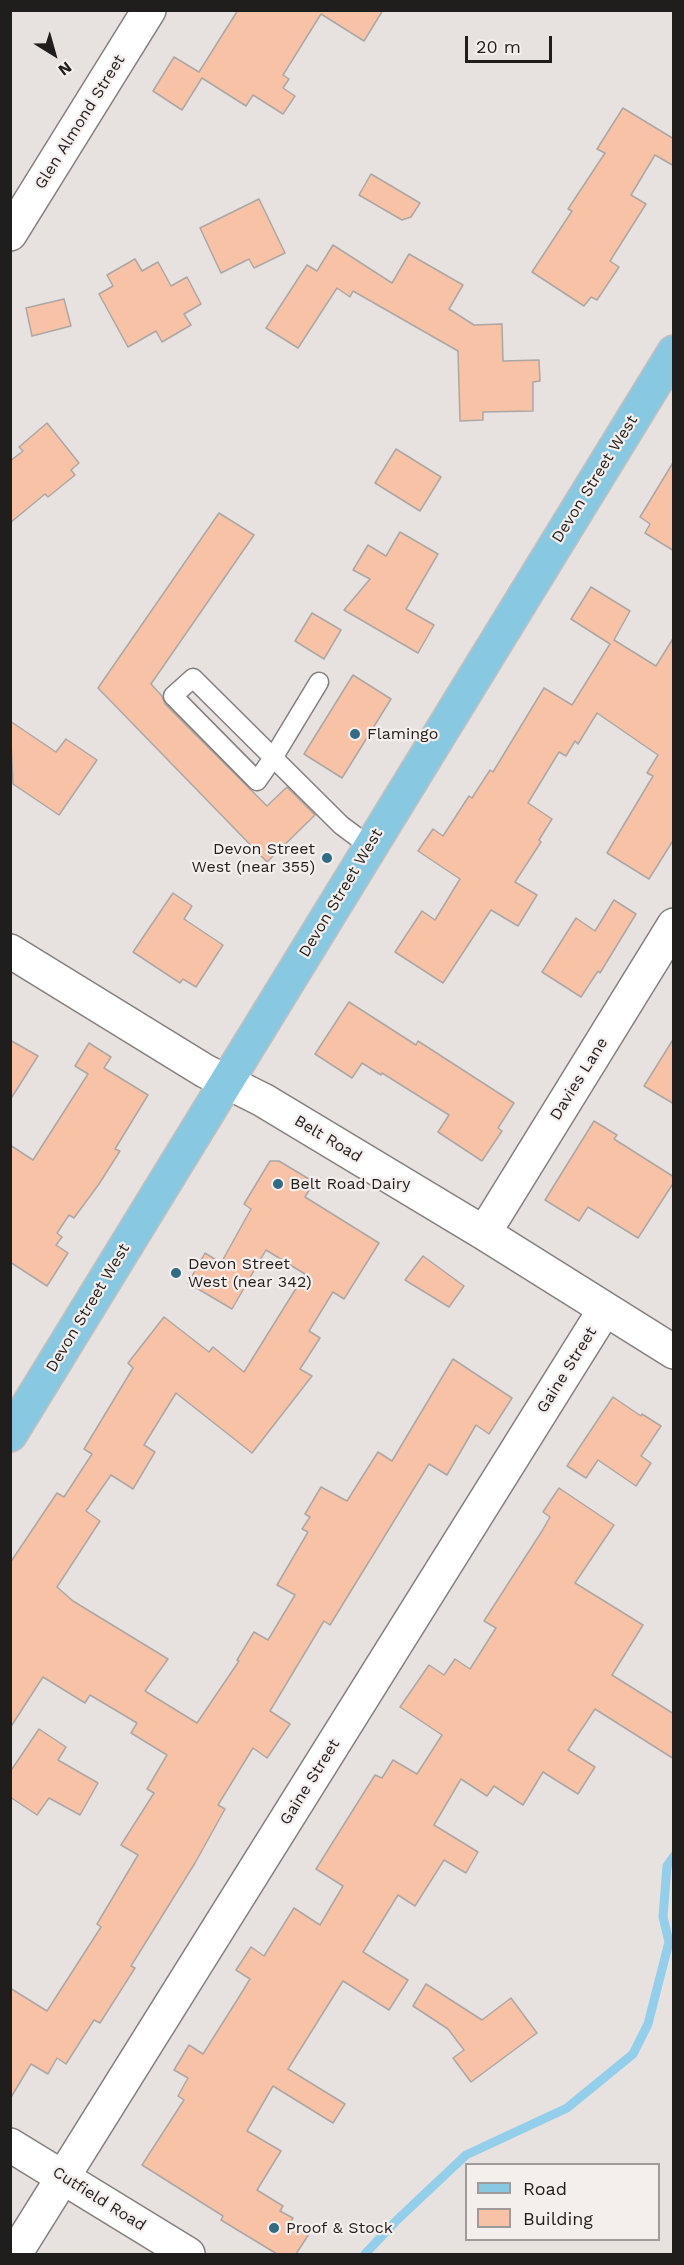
<!DOCTYPE html>
<html>
<head>
<meta charset="utf-8">
<style>
	body { margin:0 }
	#map { position:relative; width:684px; height:2265px; overflow:hidden; background:#e7e2df; font-family:"Work Sans",sans-serif }
	canvas { display:block }
	.frame { position:absolute; inset:0; border:12px solid #201e1d; pointer-events:none }
	.legend { position:absolute; left:465px; top:2163px; width:195px; height:78px; box-sizing:border-box; background:#f4efed; border:2px solid #9f9b9a; margin:0; padding:8px 10px; list-style:none; font-size:18px; color:#201e1d }
	.legend li { display:flex; align-items:center; gap:12px; height:30px }
	.legend b { width:30px; border:2px solid #9f9b9a }
	.north { position:absolute; left:24px; top:24px; width:60px; height:60px; -webkit-text-stroke:4px #f4efed; paint-order:stroke; rotate:143deg; font-size:16px; font-weight:700; line-height:24px; text-align:center; color:#201e1d }
	.north::after { content:''; display:block; margin:auto; width:21px; height:27px; background:#201e1d; clip-path:polygon(50% 0,100% 100%,50% 72%,0 100%) }
	.scale { position:absolute; left:465px; top:36px; width:87px; height:27px; box-sizing:border-box; border:3px solid #201e1d; border-top:0; padding-left:8px; font-size:18px; line-height:21px; white-space:nowrap; color:#201e1d; -webkit-text-stroke:4px #f4efed; paint-order:stroke }
</style>
</head>
<body>
<div id="map">
<canvas width="684" height="2265"></canvas>
<div class="frame"></div>
<ul class="legend">
<li><b style="height:8px;background:#89c8e1"></b>Road</li>
<li><b style="height:16px;background:#f7c2a6"></b>Building</li>
</ul>
<div class="north">N</div>
<div class="scale">20 m</div>
</div>
<script>
const c = document.querySelector('canvas').getContext('2d');
c.lineJoin = 'round';
function strokePath(path, color, width, dash) {
  c.strokeStyle = color;
  c.lineWidth = width;
  c.lineCap = dash ? 'butt' : 'round';
  c.setLineDash(dash || []);
  c.stroke(path);
}
function fillPath(path, color) {
  c.fillStyle = color;
  c.fill(path, 'evenodd');
}
function drawText(font, color, halo, rows, align = 'center') {
  c.font = font + ' "Work Sans",sans-serif';
  c.lineWidth = 4.5;
  c.setLineDash([]);
  c.textBaseline = 'middle';
  c.strokeStyle = halo;
  c.fillStyle = color;
  for (const [text, x, y, turn = 0] of rows) {
    c.save();
    c.translate(x, y);
    c.rotate((+turn || 0) * Math.PI / 180);
    c.textAlign = isNaN(turn) ? turn : align;
    if (halo) c.strokeText(text, 0, 0);
    c.fillText(text, 0, 0);
    c.restore();
  }
}
const stream = new Path2D(`
	M 365,2254 L 397,2220 L 466,2155 L 567,2108 L 633,2054 L 648,2024 L 669,1942 L 663,1917 L 667,1866 L 674,1856`);
const building = new Path2D(`
	M 238,10 L 383,10 L 364,41 L 321,14 L 283,75 L 289,79 L 283,88 L 295,96 L 283,114 L 253,95 L 246,106 L 202,78 L 182,110 L 153,91 L 174,57 L 199,72 Z
	M 623,108 L 674,139 L 674,166 L 655,155 L 631,195 L 646,204 L 610,261 L 619,267 L 597,300 L 591,297 L 584,306 L 532,272 L 572,211 L 568,209 L 605,153 L 597,149 Z
	M 371,174 L 420,203 L 411,217 L 402,220 L 359,195 Z
	M 259,199 L 285,253 L 254,268 L 249,259 L 221,273 L 200,228 Z
	M 333,245 L 392,283 L 409,254 L 463,285 L 449,309 L 474,325 L 502,324 L 503,361 L 539,360 L 540,381 L 533,382 L 533,411 L 483,412 L 483,420 L 460,421 L 458,351 L 353,291 L 350,297 L 337,288 L 298,348 L 266,328 L 307,265 L 317,271 Z
	M 135,259 L 142,271 L 158,262 L 171,286 L 187,277 L 201,304 L 184,314 L 191,325 L 162,342 L 156,331 L 128,347 L 99,294 L 113,286 L 107,275 Z
	M 64,299 L 71,326 L 32,336 L 26,308 Z
	M 47,423 L 79,463 L 71,470 L 75,475 L 48,497 L 45,494 L 10,523 L 10,461 L 23,451 L 19,447 Z
	M 396,449 L 441,477 L 420,511 L 375,483 Z
	M 674,461 L 674,551 L 645,533 L 650,524 L 640,517 Z
	M 219,513 L 254,535 L 151,684 L 162,696 L 165,704 L 267,806 L 287,787 L 315,815 L 267,862 L 98,688 Z
	M 400,532 L 438,554 L 406,609 L 434,625 L 418,653 L 344,610 L 370,579 L 353,570 L 368,545 L 386,556 Z
	M 591,587 L 630,611 L 614,640 L 656,666 L 674,637 L 674,839 L 649,879 L 607,853 L 653,776 L 647,773 L 658,755 L 597,713 L 578,744 L 575,741 L 566,756 L 559,752 L 528,803 L 552,819 L 539,840 L 541,842 L 515,882 L 537,895 L 518,926 L 491,910 L 443,983 L 395,952 L 422,911 L 435,920 L 460,879 L 418,851 L 433,829 L 443,836 L 469,796 L 472,798 L 490,770 L 493,772 L 544,688 L 572,705 L 610,644 L 571,619 Z
	M 312,613 L 341,630 L 324,659 L 295,641 Z
	M 353,675 L 391,699 L 342,778 L 304,754 Z
	M 10,721 L 56,752 L 66,739 L 97,760 L 59,815 L 13,784 Z
	M 173,893 L 192,906 L 184,919 L 223,945 L 196,987 L 183,979 L 180,983 L 133,952 Z
	M 614,900 L 636,914 L 600,973 L 598,971 L 581,997 L 542,972 L 576,918 L 595,931 Z
	M 349,1002 L 416,1045 L 418,1041 L 514,1103 L 498,1128 L 502,1131 L 482,1161 L 438,1132 L 449,1115 L 382,1073 L 381,1075 L 362,1063 L 352,1078 L 315,1054 Z
	M 674,1038 L 674,1104 L 644,1086 Z
	M 10,1040 L 38,1056 L 10,1100 Z
	M 89,1043 L 111,1057 L 104,1068 L 148,1095 L 115,1149 L 120,1151 L 99,1184 L 74,1218 L 69,1215 L 57,1233 L 62,1237 L 56,1245 L 68,1253 L 47,1286 L 10,1262 L 10,1145 L 33,1160 L 88,1074 L 75,1066 Z
	M 594,1121 L 617,1135 L 614,1139 L 674,1177 L 674,1182 L 638,1238 L 588,1207 L 579,1221 L 545,1200 Z
	M 270,1161 L 279,1161 L 314,1182 L 305,1197 L 379,1243 L 344,1299 L 333,1292 L 309,1331 L 320,1338 L 300,1369 L 312,1376 L 252,1453 L 176,1393 L 144,1445 L 155,1452 L 133,1489 L 111,1475 L 86,1511 L 100,1521 L 57,1587 L 73,1601 L 168,1659 L 145,1691 L 197,1723 L 239,1661 L 237,1660 L 254,1632 L 268,1640 L 295,1595 L 277,1585 L 308,1532 L 302,1529 L 310,1517 L 305,1514 L 321,1487 L 347,1501 L 378,1452 L 392,1461 L 453,1359 L 512,1398 L 489,1434 L 476,1425 L 447,1475 L 429,1464 L 330,1625 L 324,1621 L 270,1711 L 290,1724 L 267,1758 L 253,1748 L 218,1805 L 225,1809 L 195,1863 L 131,1966 L 135,1968 L 100,2023 L 94,2020 L 66,2064 L 57,2058 L 48,2074 L 31,2064 L 10,2099 L 10,1988 L 47,2011 L 101,1927 L 97,1924 L 138,1855 L 121,1845 L 154,1793 L 147,1789 L 167,1755 L 131,1733 L 137,1723 L 90,1695 L 85,1703 L 43,1677 L 10,1728 L 10,1563 L 57,1493 L 64,1497 L 92,1454 L 84,1449 L 133,1368 L 128,1363 L 164,1317 L 209,1352 L 213,1347 L 244,1372 L 305,1274 L 266,1250 L 232,1309 L 188,1283 L 205,1253 L 221,1263 L 251,1209 L 244,1204 Z
	M 423,1256 L 464,1286 L 449,1307 L 405,1280 Z
	M 613,1397 L 641,1416 L 642,1414 L 661,1426 L 641,1456 L 651,1463 L 636,1486 L 598,1460 L 586,1478 L 567,1466 Z
	M 559,1488 L 614,1525 L 575,1583 L 643,1625 L 612,1675 L 674,1714 L 674,1759 L 595,1709 L 568,1750 L 595,1767 L 578,1794 L 543,1772 L 523,1805 L 494,1786 L 487,1796 L 461,1779 L 434,1825 L 478,1852 L 466,1873 L 444,1860 L 415,1906 L 398,1895 L 363,1952 L 408,1980 L 389,2010 L 343,1981 L 288,2069 L 345,2104 L 333,2123 L 273,2086 L 247,2131 L 281,2151 L 257,2190 L 283,2206 L 280,2211 L 293,2218 L 290,2223 L 309,2234 L 296,2254 L 277,2254 L 221,2220 L 223,2216 L 142,2165 L 184,2100 L 178,2096 L 188,2078 L 174,2070 L 189,2045 L 203,2054 L 239,1997 L 250,1979 L 236,1970 L 251,1947 L 264,1956 L 294,1908 L 320,1925 L 343,1886 L 316,1869 L 375,1775 L 382,1778 L 393,1760 L 417,1774 L 442,1735 L 400,1707 L 429,1665 L 444,1675 L 455,1659 L 470,1669 L 496,1628 L 484,1621 L 542,1531 L 550,1517 L 543,1512 Z
	M 39,1729 L 66,1747 L 58,1760 L 98,1783 L 80,1815 L 49,1798 L 37,1815 L 10,1797 L 10,1772 Z
	M 426,1984 L 482,2020 L 511,1998 L 537,2033 L 471,2082 L 453,2058 L 464,2050 L 448,2029 L 413,2006 Z`);
const service = new Path2D(`
	M 319,682 L 273,758 L 257,781 L 173,696 L 193,678 L 341,825 L 369,846`);
const minor = new Path2D(`
	M 10,234 L 149,10
	M 10,951 L 205,1071 L 263,1100 L 484,1233 L 674,1352
	M 484,1233 L 674,925
	M 10,2145 L 188,2254
	M 15,2254 L 605,1309`);
const primary = new Path2D(`
	M 10,1435 L 674,352`);
const markers = [
	[355,734,6,"#316b84"],
	[327,858,6,"#316b84"],
	[278,1184,6,"#316b84"],
	[176,1273,6,"#316b84"],
	[274,2228,6,"#316b84"]
];
const streetNames = [
	["Glen Almond Street",80,122,-58],
	["Devon Street West",595,479,-58],
	["Devon Street West",341,893,-59],
	["Davies Lane",579,1079,-58],
	["Belt Road",328,1139,31],
	["Devon Street West",88,1308,-59],
	["Gaine Street",567,1370,-58],
	["Gaine Street",310,1782,-58],
	["Cutfield Road",99,2199,32]
];
const poiNames = [
	["Flamingo",367,734],
	["Devon Street",315,849,"right"],
	["West (near 355)",315,867,"right"],
	["Belt Road Dairy",290,1184],
	["Devon Street",188,1264],
	["West (near 342)",188,1282],
	["Proof & Stock",286,2228]
];
strokePath(stream, '#93ceea', 9);
fillPath(building, '#f7c2a6');
strokePath(building, '#aca7a5', 1.5);
strokePath(service, '#847f7d', 21);
strokePath(minor, '#847f7d', 36);
strokePath(primary, '#c1c0c0', 36);
strokePath(service, '#fff', 18);
strokePath(minor, '#fff', 33);
strokePath(primary, '#89c8e1', 33);
for (const [x, y, r, color] of markers) {
  const dot = new Path2D();
  dot.arc(x, y, r, 0, 2 * Math.PI);
  c.fillStyle = color;
  c.fill(dot);
  strokePath(dot, '#f4efed', 2);
}
drawText('16px', '#201e1d', '#f4efed', streetNames);
drawText('16px', '#201e1d', '#f4efed', poiNames, 'left');
</script>
</body>
</html>
